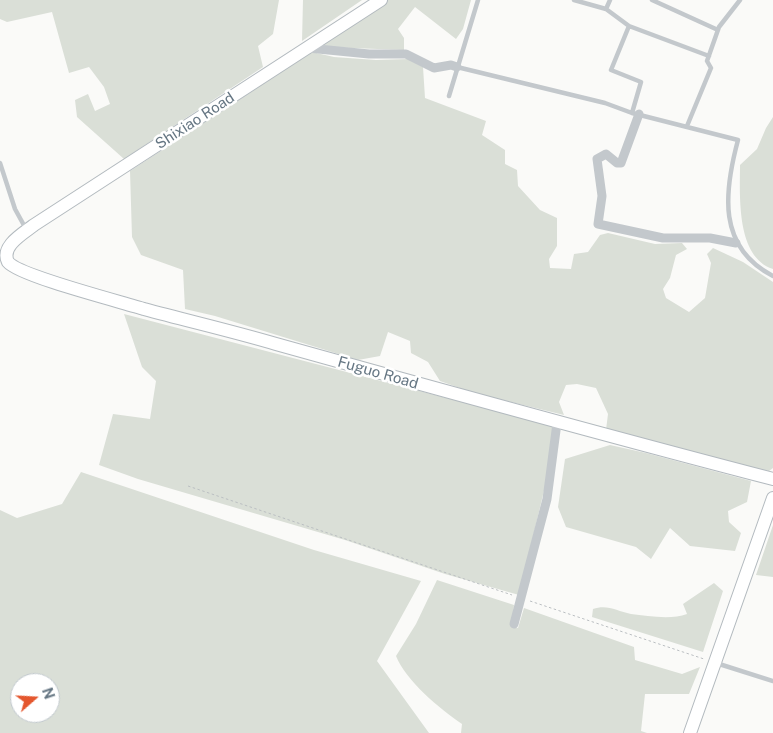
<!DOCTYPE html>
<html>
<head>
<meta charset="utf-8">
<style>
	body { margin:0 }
	#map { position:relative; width:773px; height:733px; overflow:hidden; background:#fafaf8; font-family:"Public Sans",sans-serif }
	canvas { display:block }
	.north { position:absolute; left:10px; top:673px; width:50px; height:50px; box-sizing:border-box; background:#fff; border:1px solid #c1c8cd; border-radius:50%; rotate:71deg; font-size:14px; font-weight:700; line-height:20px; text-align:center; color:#657683 }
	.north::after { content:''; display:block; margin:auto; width:18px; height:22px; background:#e4572e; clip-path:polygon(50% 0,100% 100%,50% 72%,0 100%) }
</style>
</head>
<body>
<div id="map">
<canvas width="773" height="733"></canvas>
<div class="north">N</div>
</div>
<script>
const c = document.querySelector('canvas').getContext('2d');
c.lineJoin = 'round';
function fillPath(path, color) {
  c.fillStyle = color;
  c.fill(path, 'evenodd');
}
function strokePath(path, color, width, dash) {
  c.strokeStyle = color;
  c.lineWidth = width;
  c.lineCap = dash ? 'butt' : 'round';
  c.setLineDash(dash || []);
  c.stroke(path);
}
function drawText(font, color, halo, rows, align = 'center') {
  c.font = font + ' "Public Sans",sans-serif';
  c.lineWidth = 5;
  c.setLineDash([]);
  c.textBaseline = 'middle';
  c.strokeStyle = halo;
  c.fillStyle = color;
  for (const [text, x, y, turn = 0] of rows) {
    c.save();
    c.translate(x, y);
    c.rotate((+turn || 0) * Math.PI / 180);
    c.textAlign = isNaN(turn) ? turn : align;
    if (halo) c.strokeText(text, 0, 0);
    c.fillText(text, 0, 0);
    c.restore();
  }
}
const green = new Path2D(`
	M 0,0 L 279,0 L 273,34 L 258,46 L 263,67 L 124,159 L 77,117 L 75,100 L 88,94 L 95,111 L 110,104 L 104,87 L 89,67 L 69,73 L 52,12 L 7,22 L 0,19 Z
	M 303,0 L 362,0 L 302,41 Z
	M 388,0 L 471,0 L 463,29 L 456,39 L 415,7 L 398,29 L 404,38 L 404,50 L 325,47 L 324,43 Z
	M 312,52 L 334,57 L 376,60 L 408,59 L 423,67 L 425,98 L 486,121 L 482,135 L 505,150 L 505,164 L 517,170 L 518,186 L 540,210 L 557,218 L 557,246 L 549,259 L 550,268 L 571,269 L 574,254 L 588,252 L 600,235 L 608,233 L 655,244 L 682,243 L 687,249 L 676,255 L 670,278 L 663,289 L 666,298 L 689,312 L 705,298 L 711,263 L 707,254 L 713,248 L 743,262 L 773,282 L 773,468 L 769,471 L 761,470 L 606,430 L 608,414 L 596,388 L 577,384 L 566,385 L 559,402 L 564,415 L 474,393 L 440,381 L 428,362 L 411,353 L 410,341 L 388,332 L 380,356 L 358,360 L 215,316 L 185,309 L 183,270 L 141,255 L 132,237 L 130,171 Z
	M 773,117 L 773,269 C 736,257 740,196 740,165 L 757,149 L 766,128 Z
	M 124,314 L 554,426 L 548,474 L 519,595 L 445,574 L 345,540 L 138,479 L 99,465 L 113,414 L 150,419 L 156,381 L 142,367 Z
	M 610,445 L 646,453 L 751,481 L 747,502 L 728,511 L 729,522 L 741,533 L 735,551 L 690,546 L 670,528 L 651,559 L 636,547 L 566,527 L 558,507 L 565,459 Z
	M 81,472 L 314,550 L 421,581 L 377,661 L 429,733 L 0,733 L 0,510 L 17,518 L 62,504 ZM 20,683 L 50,683 L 50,713 L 20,713 Z
	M 773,525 L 773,577 L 756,575 Z
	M 437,580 L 514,605 L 512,626 L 518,628 L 524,608 L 634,647 L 635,660 L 682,674 L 700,667 L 689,694 L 645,694 L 641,731 L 647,733 L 461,733 L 462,724 C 440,709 406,681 396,656 L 416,624 Z
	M 714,583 L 723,591 L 703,652 L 592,617 L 593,609 C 607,604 617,611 631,614 C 648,616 671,620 687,614 L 683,604 Z`);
const path = new Path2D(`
	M 188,486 L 512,595
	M 530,601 L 704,659`);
const lane = new Path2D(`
	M 574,0 L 606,9 L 610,0
	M 652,0 L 718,30
	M 606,9 L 629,26 L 611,70 L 641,82 L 632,113
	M 629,26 L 709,56
	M 457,67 L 605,103 L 632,113 L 738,140 C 724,192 717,247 773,276
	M 449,96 L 478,0
	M 687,126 L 711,68 L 707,61 L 719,27 L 740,0
	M 0,163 L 15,209 L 26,229
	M 716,663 L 773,681`);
const street = new Path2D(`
	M 308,48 L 369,54 L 406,54 L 434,68 L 451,65 L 457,67
	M 639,114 L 621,163 L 617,163 L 606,154 L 597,159 L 602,196 L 598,224 L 663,238 L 710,238 L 736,243
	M 514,624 L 547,499 L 557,423`);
const secondary = new Path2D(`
	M 381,0 L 34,225 C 24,233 0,246 8,262 C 19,276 122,302 144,309 C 188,321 232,331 276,344 C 441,390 607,436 773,479
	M 690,733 L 773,498`);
const streetNames = [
	["Shixiao Road",195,121,-33],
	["Fuguo Road",378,373,16]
];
fillPath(green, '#dadfd7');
strokePath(secondary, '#b3babf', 14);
strokePath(path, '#bbbfc2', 1, [2.5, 2.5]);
strokePath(lane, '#c3c8cc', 4.5);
strokePath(street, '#c3c8cc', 9);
strokePath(secondary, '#fff', 12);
drawText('15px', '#657683', '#fff', streetNames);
</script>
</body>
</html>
